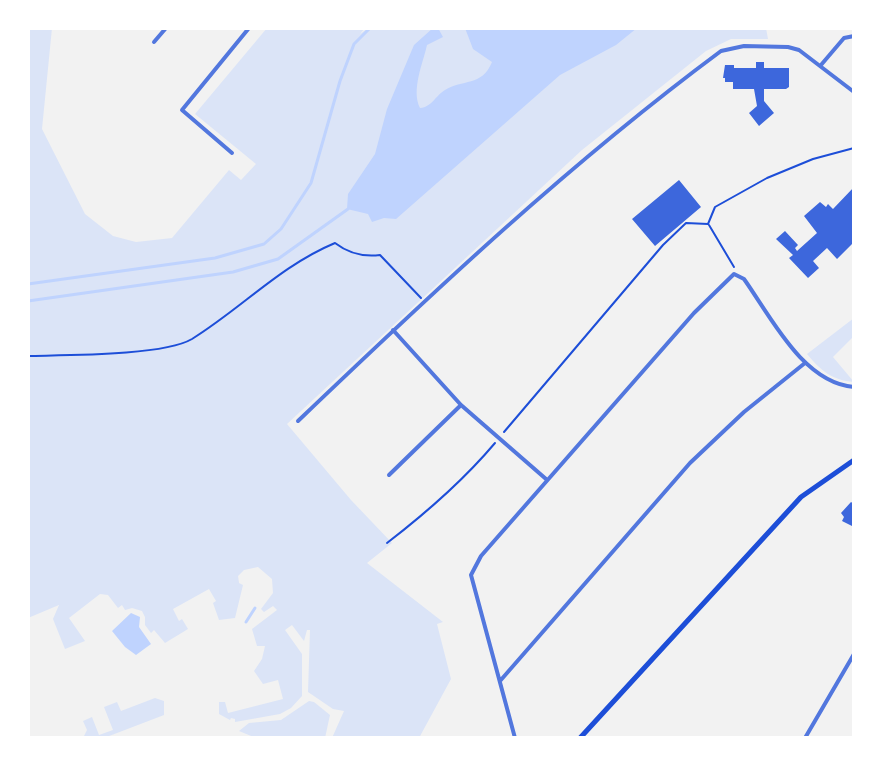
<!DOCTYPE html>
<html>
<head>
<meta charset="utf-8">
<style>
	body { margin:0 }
	#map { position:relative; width:882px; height:766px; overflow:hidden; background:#f2f2f2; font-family:"Archivo Narrow",sans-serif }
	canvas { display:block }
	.frame { position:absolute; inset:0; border:30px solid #fff; pointer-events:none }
</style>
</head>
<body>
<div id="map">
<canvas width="882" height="766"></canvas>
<div class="frame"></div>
</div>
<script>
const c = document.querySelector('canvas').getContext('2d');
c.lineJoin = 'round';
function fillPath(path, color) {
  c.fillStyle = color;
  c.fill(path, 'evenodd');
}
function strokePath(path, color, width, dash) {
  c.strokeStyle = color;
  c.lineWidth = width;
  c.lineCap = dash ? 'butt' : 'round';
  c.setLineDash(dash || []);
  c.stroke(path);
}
const green = new Path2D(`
	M 28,28 L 52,28 L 42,129 L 85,214 L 113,236 L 136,242 L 172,238 L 229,170 L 241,180 L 256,164 L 195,114 L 267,28 L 365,28 L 360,34 L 368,28 L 766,28 L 768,39 L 731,39 L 706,51 L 582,150 L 287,424 L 351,500 L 392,543 L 367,563 L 443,622 L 437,624 L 451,679 L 419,738 L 332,738 L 344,711 L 333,709 L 308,692 L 310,630 L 307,630 L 304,641 L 292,625 L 285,630 L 302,654 L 302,696 L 291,708 L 280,714 L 235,722 L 235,719 L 231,718 L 230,720 L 219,714 L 219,702 L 225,702 L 228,713 L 283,699 L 278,680 L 263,684 L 254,671 L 262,659 L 265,646 L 257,646 L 252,629 L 277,610 L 273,606 L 264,612 L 261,609 L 273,593 L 272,579 L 258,567 L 244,570 L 238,576 L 239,583 L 243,585 L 235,618 L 219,620 L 213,603 L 216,601 L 209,589 L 173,609 L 179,621 L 182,619 L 188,629 L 165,643 L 154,630 L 151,633 L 145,625 L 145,617 L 142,611 L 132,608 L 125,610 L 122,605 L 118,608 L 108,595 L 100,594 L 69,618 L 85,641 L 65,649 L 53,619 L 59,605 L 28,618 Z
	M 854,318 L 854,336 L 833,357 L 854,382 C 832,380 821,371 807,354 Z
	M 155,698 L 164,701 L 164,715 L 104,738 L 83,738 L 87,730 L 83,721 L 92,717 L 99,735 L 113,730 L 104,707 L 117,702 L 121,711 Z
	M 309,701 L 314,702 L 330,715 L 325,738 L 256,738 L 239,731 L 249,723 L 281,720 Z`);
const water = new Path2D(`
	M 433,28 L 438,28 L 443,37 L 427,45 C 423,63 411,90 420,108 C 432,107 435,96 445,90 C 462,79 482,87 492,62 L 473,49 L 465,28 L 637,28 L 616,45 L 560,75 L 396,219 L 384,218 L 372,222 L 368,214 L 347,209 L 348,194 L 375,154 L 387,109 L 414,45 Z
	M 131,613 L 140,617 L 139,627 L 151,644 L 136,655 L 125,647 L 112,631 Z`);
const stream = new Path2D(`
	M 28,284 L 215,258 L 264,244 L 281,229 L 311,183 L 340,81 L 354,44 L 370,28
	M 28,301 L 233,272 L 278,259 L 348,209
	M 246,622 L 255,608`);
const building = new Path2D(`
	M 756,62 L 764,62 L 764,68 L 789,68 L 789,87 L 786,89 L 764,89 L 764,101 L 774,113 L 759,126 L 749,113 L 757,106 L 754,89 L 733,89 L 733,82 L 725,82 L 725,78 L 723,78 L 725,65 L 734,65 L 734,68 L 756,68 Z
	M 679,180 L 701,207 L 655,246 L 632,219 Z
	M 854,187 L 854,246 L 852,244 L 837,259 L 827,248 L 813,261 L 819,268 L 808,278 L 789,258 L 793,255 L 776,239 L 785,231 L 798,245 L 795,248 L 797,251 L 817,233 L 804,216 L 820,202 L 826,207 L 828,204 L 833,209 Z
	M 851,502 L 854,504 L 854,527 L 842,521 L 844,517 L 841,513 Z`);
const path = new Path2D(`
	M 708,224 L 715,207 L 767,178 L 813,159 L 854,148
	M 709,225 L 734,267
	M 28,356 C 65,355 163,356 192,339 C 242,308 280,266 335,243 C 348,253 364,257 380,255 L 421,298
	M 504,432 L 663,245 L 686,223 L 708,224
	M 387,543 C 426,513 463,481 495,443`);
const minor = new Path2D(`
	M 154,42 L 166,28
	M 821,65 L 844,38 L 854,36
	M 232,153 L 182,110 L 249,28
	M 393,330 L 461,405 L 546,479
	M 298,421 C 433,292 570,163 721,51 L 744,46 L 788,47 L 799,50 L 854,92
	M 389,475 L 461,405
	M 500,681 L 690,463 L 744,412 L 805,363
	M 515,738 L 471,575 L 481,556 L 694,313 L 734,274 L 744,279 C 771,317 803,383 854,387
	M 805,738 L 854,654`);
const secondary = new Path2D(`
	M 580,738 L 801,497 L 854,460`);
fillPath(green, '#dbe4f7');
fillPath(water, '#bfd3fe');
strokePath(stream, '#bfd3fe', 3);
fillPath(building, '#3d67dc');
strokePath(path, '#1d4ed8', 2);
strokePath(minor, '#5277de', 4);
strokePath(secondary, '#1d4ed8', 5);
</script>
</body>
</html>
